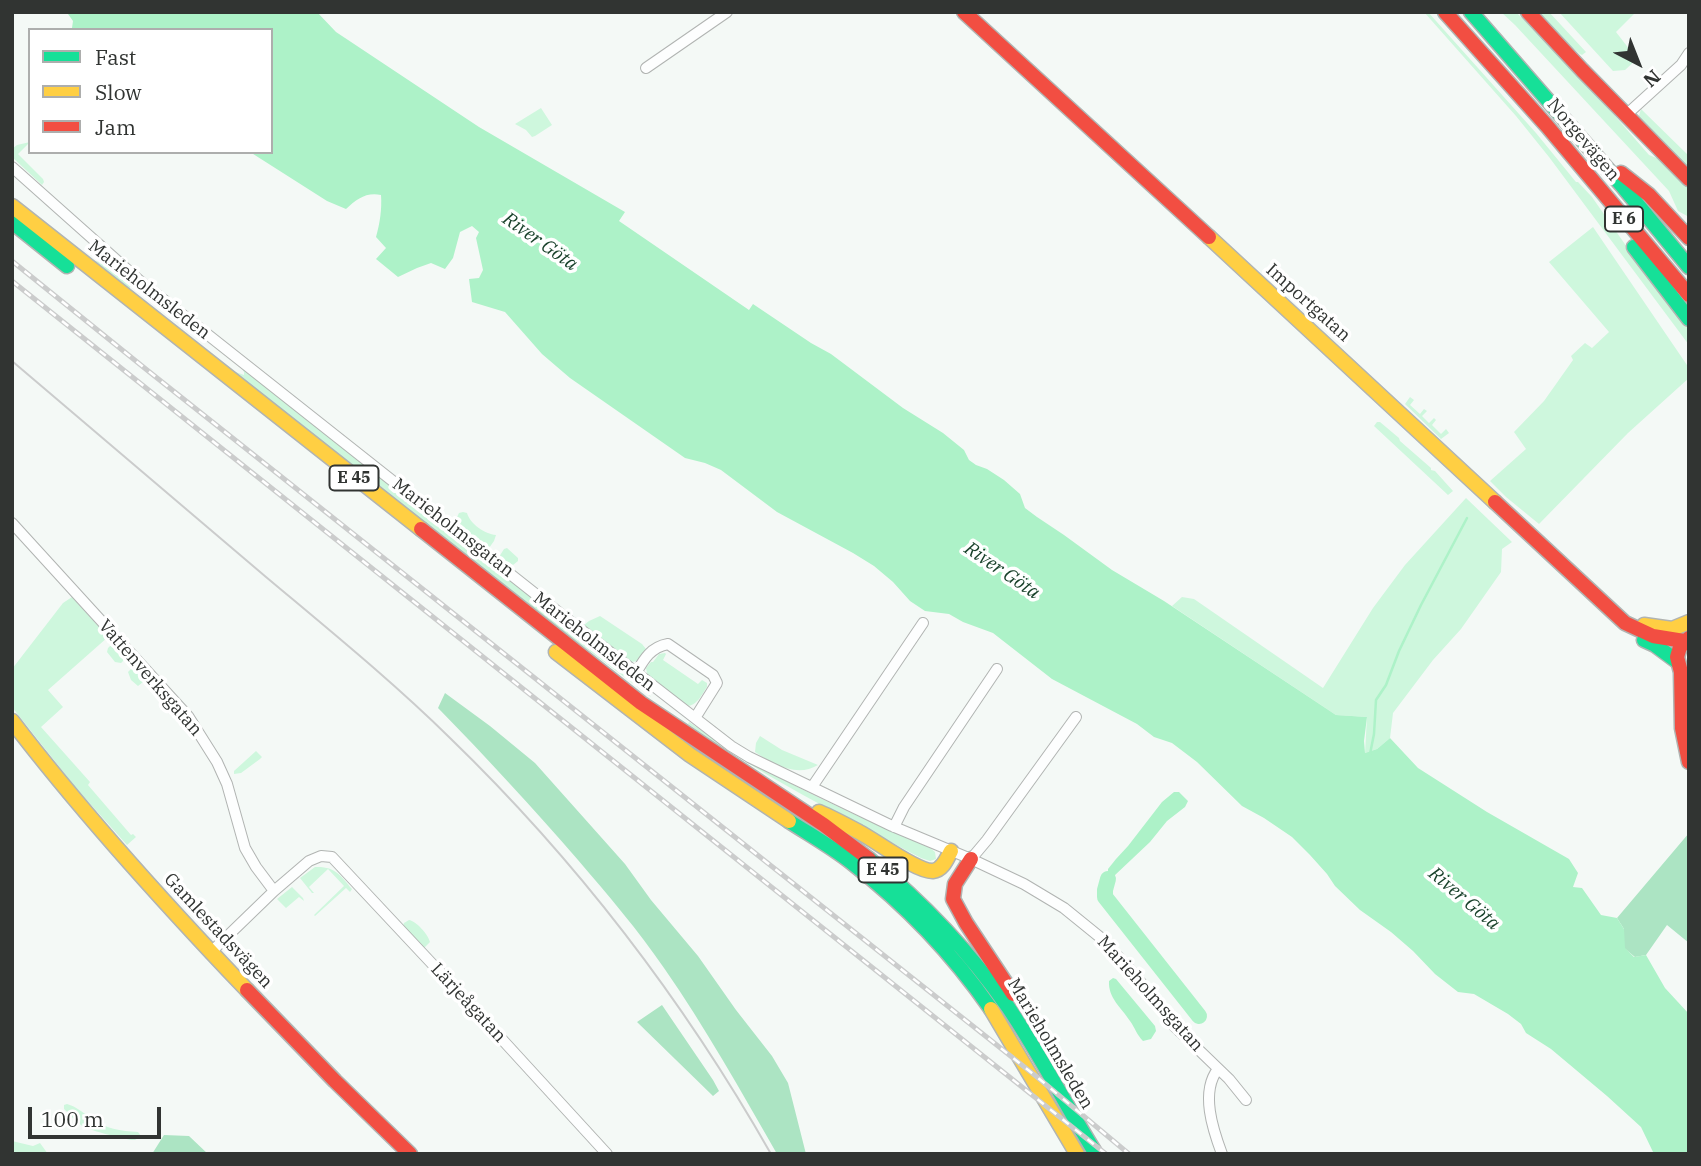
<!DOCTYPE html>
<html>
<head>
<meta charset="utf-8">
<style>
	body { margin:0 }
	#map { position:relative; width:1701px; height:1166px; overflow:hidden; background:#f4f9f6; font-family:"IBM Plex Serif",serif }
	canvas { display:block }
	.frame { position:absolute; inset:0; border:14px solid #313432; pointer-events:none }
	.legend { position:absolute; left:28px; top:28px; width:245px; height:126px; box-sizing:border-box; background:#fff; border:2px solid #adaead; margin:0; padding:9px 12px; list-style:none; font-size:21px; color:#313432 }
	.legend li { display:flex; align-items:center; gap:14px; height:35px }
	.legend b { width:35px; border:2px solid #adaead }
	.north { position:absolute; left:1603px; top:28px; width:70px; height:70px; -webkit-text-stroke:5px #fff; paint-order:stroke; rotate:138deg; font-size:19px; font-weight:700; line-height:28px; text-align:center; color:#313432 }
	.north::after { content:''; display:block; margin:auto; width:24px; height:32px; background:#313432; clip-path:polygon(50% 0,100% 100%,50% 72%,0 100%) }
	.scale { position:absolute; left:28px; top:1107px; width:133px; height:32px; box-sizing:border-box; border:4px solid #313432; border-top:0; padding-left:9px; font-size:21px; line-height:24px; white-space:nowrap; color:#313432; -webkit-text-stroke:5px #fff; paint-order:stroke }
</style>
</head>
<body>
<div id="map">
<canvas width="1701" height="1166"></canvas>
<div class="frame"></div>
<ul class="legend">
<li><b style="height:9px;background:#16e098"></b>Fast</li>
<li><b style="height:9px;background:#ffcf43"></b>Slow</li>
<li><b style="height:9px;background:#f24e42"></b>Jam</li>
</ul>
<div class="north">N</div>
<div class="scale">100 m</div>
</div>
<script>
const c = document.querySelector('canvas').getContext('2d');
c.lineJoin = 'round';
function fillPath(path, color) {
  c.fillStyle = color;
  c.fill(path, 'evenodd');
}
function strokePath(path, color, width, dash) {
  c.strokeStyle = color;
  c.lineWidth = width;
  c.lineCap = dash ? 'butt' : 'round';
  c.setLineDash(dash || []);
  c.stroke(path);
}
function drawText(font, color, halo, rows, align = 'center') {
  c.font = font + ' "IBM Plex Serif",serif';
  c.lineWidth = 7;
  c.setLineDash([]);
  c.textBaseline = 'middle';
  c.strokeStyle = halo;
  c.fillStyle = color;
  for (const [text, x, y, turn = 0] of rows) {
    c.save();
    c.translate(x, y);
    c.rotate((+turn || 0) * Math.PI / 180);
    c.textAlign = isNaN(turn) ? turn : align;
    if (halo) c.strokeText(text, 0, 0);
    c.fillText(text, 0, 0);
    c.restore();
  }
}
const green = new Path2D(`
	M 1424,12 L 1428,12 L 1536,133 L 1576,182 L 1578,182 L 1592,197 L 1629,250 L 1681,317 L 1689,329 L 1689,345 L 1549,157 L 1516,116 Z
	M 1501,12 L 1516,12 L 1588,85 L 1649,155 L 1659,159 L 1689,187 L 1689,217 L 1678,211 L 1669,191 L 1515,25 Z
	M 1536,12 L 1549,12 L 1586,52 L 1582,55 L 1580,54 L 1562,39 Z
	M 1559,12 L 1636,12 L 1616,32 L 1637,59 L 1625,70 L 1613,71 Z
	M 541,108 L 552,125 L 535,136 L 532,137 L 526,130 L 515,124 Z
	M 1641,109 L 1689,156 L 1689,169 L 1641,120 L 1639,116 Z
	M 30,142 L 30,144 L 28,144 L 18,154 L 43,179 L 44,182 L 42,185 L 12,157 L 12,149 L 17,145 Z
	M 1593,227 L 1689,368 L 1689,378 L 1628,433 L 1539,524 L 1506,497 L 1490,481 L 1526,449 L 1514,432 L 1544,401 L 1573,360 L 1571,356 L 1585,343 L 1592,348 L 1609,332 L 1549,262 Z
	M 97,250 L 159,301 L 158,302 L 134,285 L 130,287 L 130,289 L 233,371 L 244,375 L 244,372 L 240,366 L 637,679 L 651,697 L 509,591 L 103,271 L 92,262 L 93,260 L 99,262 L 101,260 Z
	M 1410,397 L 1414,400 L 1410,405 L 1420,414 L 1424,409 L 1427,411 L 1422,416 L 1429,423 L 1434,418 L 1436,420 L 1432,425 L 1441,434 L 1446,429 L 1449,433 L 1441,439 L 1405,404 Z
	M 1377,422 L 1380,422 L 1399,438 L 1400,441 L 1431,468 L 1431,470 L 1435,471 L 1453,491 L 1448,495 L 1374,426 Z
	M 1466,498 L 1512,542 L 1502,549 L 1501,572 L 1461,629 L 1433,660 L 1393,713 L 1390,738 L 1377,749 L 1365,753 L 1367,717 L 1336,715 L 1172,606 L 1182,597 L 1194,599 L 1323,688 L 1373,608 L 1405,565 Z
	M 463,512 L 467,513 C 470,524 485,534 496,535 L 494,541 L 489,548 L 487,548 C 476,540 461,532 456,519 L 459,513 Z
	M 507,548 L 518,558 L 518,561 L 513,565 L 506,564 L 499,557 L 504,549 Z
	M 72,597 L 108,637 L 48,690 L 63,707 L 41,727 L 90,782 L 88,785 L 131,835 L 133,834 L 136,837 L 127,845 L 76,788 L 12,707 L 12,669 L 63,603 Z
	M 600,616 L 642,644 L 646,649 L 638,661 L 631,662 L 584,625 L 589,621 Z
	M 114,642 L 125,654 L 124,660 L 121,663 L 115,662 L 107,652 L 108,648 Z
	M 665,653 L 666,654 L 663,660 L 698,684 L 702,680 L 707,683 L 707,687 C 702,694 697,706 687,706 L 650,678 L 647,673 L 646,668 L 651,662 L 653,662 L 659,654 Z
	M 138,667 L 148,678 L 138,686 L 131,680 L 128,672 L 132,668 Z
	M 689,722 C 763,774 846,812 929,847 L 935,852 L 936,859 L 930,861 L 921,858 C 842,816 762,776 688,724 Z
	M 760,736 L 782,750 L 818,765 C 797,778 773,764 755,752 L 756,743 Z
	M 256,751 L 262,757 L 260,759 L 241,773 L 234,774 L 234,771 Z
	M 315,867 C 335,866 340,875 352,889 L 350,892 L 346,888 L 315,916 L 314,915 L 344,886 L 328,869 L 309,887 L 314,893 L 312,893 L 300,878 Z
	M 292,887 L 303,898 L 304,901 L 299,897 L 286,908 L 277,899 Z
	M 409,920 C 416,921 428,934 430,942 L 424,948 L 403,926 L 404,923 Z
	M 67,1104 C 77,1107 82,1112 91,1118 C 105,1129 121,1131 138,1132 L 141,1136 L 135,1140 L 131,1140 C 122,1138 86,1130 81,1125 C 75,1121 70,1114 64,1109 L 64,1105 Z
	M 12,1141 L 33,1146 L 40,1143 L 48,1154 L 12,1154 Z`);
const forest = new Path2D(`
	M 445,693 L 490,726 L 535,763 L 625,864 L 651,900 L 698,956 L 736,1010 L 772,1056 L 788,1083 L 806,1154 L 777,1154 C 741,1091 705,1027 664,968 C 638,930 608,895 578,860 C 533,808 486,757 438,708 Z
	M 1689,833 L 1689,943 L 1667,925 L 1646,955 L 1635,957 L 1624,948 L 1624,929 L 1617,918 Z
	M 662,1005 L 713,1080 L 719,1091 L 713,1096 L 637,1022 Z
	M 164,1135 L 189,1136 L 208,1154 L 152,1154 Z`);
const water = new Path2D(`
	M 63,12 L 317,12 L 336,32 L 479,127 L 625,212 L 619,221 L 749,310 L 753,304 L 811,343 L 831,354 L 903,408 L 943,433 L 964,450 L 969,460 L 976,465 L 987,469 L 1004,480 L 1020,494 L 1025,508 L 1037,517 L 1064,535 L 1112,570 L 1164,601 L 1336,715 L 1367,717 L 1364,741 L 1365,753 L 1377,749 L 1390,738 L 1418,768 L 1487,812 L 1569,859 L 1578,873 L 1573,887 L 1582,888 L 1601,915 L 1617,918 L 1624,929 L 1625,948 L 1634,957 L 1646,955 L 1665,988 L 1689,1014 L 1689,1154 L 1654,1154 L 1641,1127 L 1607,1096 L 1551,1049 L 1526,1033 L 1521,1024 L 1508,1014 L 1474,994 L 1458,992 L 1435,974 L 1413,951 L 1391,932 L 1360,910 L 1335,886 L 1327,874 L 1310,855 L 1292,837 L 1264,818 L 1242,806 L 1197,762 L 1172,743 L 1154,737 L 1137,724 L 1052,679 L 993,633 L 963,622 L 949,614 L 925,611 L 910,601 L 893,582 L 874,566 L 853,553 L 777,512 L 721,470 L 705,463 L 685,458 L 570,378 L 542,354 L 505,312 L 472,302 L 469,279 L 479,278 L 483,270 L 476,238 L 479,232 L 472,226 L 460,232 L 453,258 L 445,269 L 431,263 L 417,268 L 398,277 L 376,259 L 386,248 L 376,237 C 380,223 382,209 381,195 C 366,192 357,199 346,209 L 327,201 L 250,152 L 271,152 L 271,30 L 74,30 L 72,28 L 73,21 L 68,14 Z
	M 1174,792 L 1179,792 L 1188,801 L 1185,807 L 1167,821 L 1150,842 L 1114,876 L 1108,879 L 1108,869 L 1116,859 L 1128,846 L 1162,802 Z
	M 1113,978 L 1116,979 L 1155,1026 L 1156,1031 L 1151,1039 L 1143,1041 C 1137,1035 1135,1028 1130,1021 C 1121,1007 1108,998 1109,981 Z`);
const stream = new Path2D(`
	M 1370,754 L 1374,734 L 1376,700 L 1386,685 L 1399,651 L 1421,605 L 1467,518`);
const river = new Path2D(`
	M 1108,879 L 1105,890 L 1105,897 L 1199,1016`);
const street = new Path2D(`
	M 646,68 L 727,12
	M 1626,115 L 1681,65 L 1689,53
	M 12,167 L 140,281 L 562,615 L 731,746 L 749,757 L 892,826 L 971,859 L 1024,884 L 1064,908 L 1101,938 L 1136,976 L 1173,1025 L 1229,1079 L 1246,1100
	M 12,523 L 188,716 L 217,762 L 227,784 L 245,848 L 256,867 L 274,891
	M 636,673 C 644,659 651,647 668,644 L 713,675 L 717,683 L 695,718
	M 812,787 L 923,623
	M 894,827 L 904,807 L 997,669
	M 971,859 L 987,840 L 1076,717
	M 211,952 L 274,891 L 309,861 L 321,856 L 332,857 L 466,1000 L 607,1154
	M 1218,1069 C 1200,1092 1213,1130 1222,1154`);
const fast = new Path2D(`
	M 1471,12 L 1624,188 L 1689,267
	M 12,222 L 67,266
	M 1634,247 L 1689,319
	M 1644,640 L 1655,645 L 1678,662
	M 789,821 C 809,834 832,847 851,862 C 905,904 953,954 991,1009
	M 869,859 C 922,902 969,951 1008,1007 C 1040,1054 1066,1106 1096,1154`);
const slow = new Path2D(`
	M 12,206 L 421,529
	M 1209,237 L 1495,502
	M 1644,625 L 1672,629 L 1689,622
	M 556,652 L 690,755 L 789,821
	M 12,721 C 84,815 165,904 247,990
	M 819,812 C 833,818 846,825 859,832 C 875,840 917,872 933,871 C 943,870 947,858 951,851
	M 991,1009 L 1077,1154`);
const jam = new Path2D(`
	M 964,12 L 1209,237
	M 1445,12 L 1547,126 L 1689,295
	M 1528,12 L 1582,70 L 1689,179
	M 1621,173 L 1649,195 L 1689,238
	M 1495,502 L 1625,623 L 1653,636 L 1684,641
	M 421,529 L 641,703 L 824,825 L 869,859
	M 1689,638 L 1680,647 L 1677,657 L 1681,672 L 1682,728 L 1689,762
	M 971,859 L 955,884 L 953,899 L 966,923 L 1013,994
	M 247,990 L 335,1081 L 410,1154`);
const tram = new Path2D(`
	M 12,361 C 97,433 182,505 266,577 C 328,629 392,681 450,738 C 576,860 684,1001 771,1154`);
const rail = new Path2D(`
	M 12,261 L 147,370 L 1037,1077 L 1129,1154
	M 12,281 L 1106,1154`);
const shields = [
	[1624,219,38],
	[354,478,49],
	[883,870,49]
];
const shieldNames = [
	["E 6",1624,219],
	["E 45",354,478],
	["E 45",883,870]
];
const streetNames = [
	["Norgevägen",1583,140,50],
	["Marieholmsleden",149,290,38],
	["Importgatan",1308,303,42],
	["Marieholmsgatan",453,528,38],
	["Marieholmsleden",594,642,38],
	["Vattenverksgatan",150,678,49],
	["Gamlestadsvägen",218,931,47],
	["Marieholmsgatan",1150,994,48],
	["Lärjeågatan",468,1003,47],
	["Marieholmsleden",1050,1044,59]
];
const waterNames = [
	["River Göta",540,242,35],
	["River Göta",1002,571,34],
	["River Göta",1464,899,40]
];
fillPath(green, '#cef7dd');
fillPath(forest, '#ace4c3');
fillPath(water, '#adf2c8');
strokePath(stream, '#adf2c8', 2.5);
strokePath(river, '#adf2c8', 16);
strokePath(street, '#b1b4b2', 12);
strokePath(fast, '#b1b4b2', 17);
strokePath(slow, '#b1b4b2', 17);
strokePath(jam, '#b1b4b2', 17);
strokePath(street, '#fdfefe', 10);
strokePath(fast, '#16e098', 14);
strokePath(slow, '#ffcf43', 14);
strokePath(jam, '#f24e42', 14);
strokePath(tram, '#cbcccc', 2);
strokePath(rail, '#cbcccc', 5);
strokePath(rail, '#fff', 2.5, [8]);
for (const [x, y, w] of shields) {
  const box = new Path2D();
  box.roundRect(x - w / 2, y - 12.5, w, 25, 5);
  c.fillStyle = '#fff';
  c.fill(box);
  strokePath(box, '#313432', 2);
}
drawText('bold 16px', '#313432', null, shieldNames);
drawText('18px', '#313432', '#fff', streetNames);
drawText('italic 19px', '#19422b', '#fff', waterNames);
</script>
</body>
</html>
